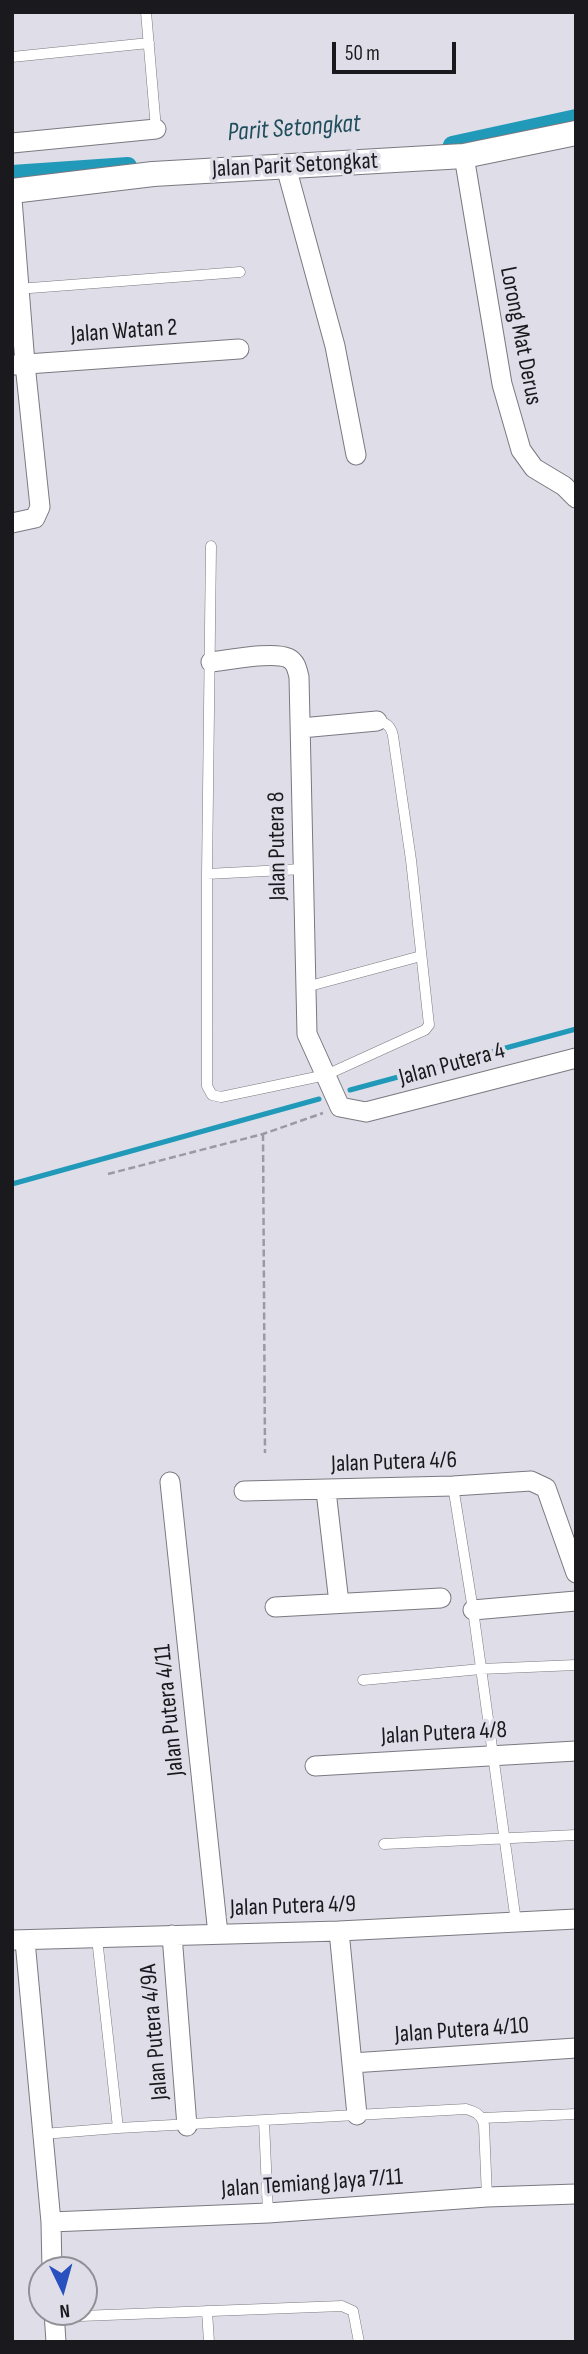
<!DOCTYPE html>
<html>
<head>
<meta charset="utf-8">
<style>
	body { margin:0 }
	#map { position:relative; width:588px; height:2354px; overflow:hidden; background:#dfdee8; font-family:"Sofia Sans Condensed",sans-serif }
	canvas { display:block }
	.frame { position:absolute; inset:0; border:14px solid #1a1a1e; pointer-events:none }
	.north { position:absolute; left:28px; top:2256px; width:70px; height:70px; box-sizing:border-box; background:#dfdee8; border:2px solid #909097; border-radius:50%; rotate:175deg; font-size:19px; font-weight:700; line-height:28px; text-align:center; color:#1a1a1e }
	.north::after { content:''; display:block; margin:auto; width:24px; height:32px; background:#2950bf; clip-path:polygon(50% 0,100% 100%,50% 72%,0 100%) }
	.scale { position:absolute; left:332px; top:42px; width:124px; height:32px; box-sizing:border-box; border:4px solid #1a1a1e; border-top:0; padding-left:9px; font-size:21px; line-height:24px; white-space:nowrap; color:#1a1a1e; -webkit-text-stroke:5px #dfdee8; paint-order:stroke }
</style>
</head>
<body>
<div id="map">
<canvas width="588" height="2354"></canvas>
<div class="frame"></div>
<div class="north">N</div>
<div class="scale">50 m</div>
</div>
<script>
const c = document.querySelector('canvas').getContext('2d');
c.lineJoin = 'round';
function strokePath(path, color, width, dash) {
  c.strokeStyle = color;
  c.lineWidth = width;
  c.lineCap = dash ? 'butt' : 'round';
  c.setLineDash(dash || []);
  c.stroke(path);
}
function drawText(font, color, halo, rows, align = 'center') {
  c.font = font + ' "Sofia Sans Condensed",sans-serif';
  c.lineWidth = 7;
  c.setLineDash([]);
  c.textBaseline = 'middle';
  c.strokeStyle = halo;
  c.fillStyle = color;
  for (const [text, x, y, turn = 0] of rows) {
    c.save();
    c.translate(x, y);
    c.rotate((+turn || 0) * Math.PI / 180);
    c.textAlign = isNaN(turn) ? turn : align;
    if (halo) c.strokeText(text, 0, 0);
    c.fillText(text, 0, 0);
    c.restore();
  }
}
const stream = new Path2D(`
	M 350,1090 L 576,1029
	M 12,1184 L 319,1099`);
const canal = new Path2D(`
	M 452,145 L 576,118
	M 12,174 L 128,166`);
const path = new Path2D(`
	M 263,1134 L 265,1453
	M 108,1174 L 263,1134 L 323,1113`);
const service = new Path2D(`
	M 146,12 L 156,129
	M 12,57 L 149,43
	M 17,289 L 240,272
	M 211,546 L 207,874 L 207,1086 L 212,1095 L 221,1097 L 326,1075 L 425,1030 L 429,1025 L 411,860 L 393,736 C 391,726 387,723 377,721
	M 207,874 L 303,869
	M 306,987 L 421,956
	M 453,1486 L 473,1610 L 516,1922
	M 363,1680 L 481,1669 L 576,1665
	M 384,1844 L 576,1835
	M 97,1938 L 118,2128
	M 482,2118 L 576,2114
	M 264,2121 L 268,2213
	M 43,2134 L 118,2128 L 466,2109 C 476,2112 481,2114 484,2125 L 487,2197
	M 207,2311 L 209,2342
	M 54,2317 L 342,2306 L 353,2311 L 359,2342`);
const minor = new Path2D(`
	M 12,143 L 156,129
	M 464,156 L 502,384 L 521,450 L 534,468 L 564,486 L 576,498
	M 286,167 L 335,346 L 356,455
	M 12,199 L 25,364 L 40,507 L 35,518 L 12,523
	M 13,365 L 239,349
	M 211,662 C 229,660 273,651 288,658 C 296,662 297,669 299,677 L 307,1034 L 340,1107 L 366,1112 L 576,1058
	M 301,728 L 377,721
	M 170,1482 L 218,1934
	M 244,1491 L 453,1486 L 531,1481 L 546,1488 L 576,1573
	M 326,1491 L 339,1603
	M 275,1607 L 441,1598
	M 473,1610 L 576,1601
	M 315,1766 L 576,1751
	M 339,1931 L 357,2115
	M 172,1935 L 187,2126
	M 12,1940 L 339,1931 L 576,1919
	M 25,1941 L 51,2222 L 52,2270
	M 352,2063 L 576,2048
	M 51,2222 L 268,2213 L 487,2197 L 576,2194
	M 54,2312 L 56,2342`);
const tertiary = new Path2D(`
	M 12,191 L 153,174 L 464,156 L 576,133`);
const streetNames = [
	["Jalan Parit Setongkat",295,166,-3],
	["Jalan Watan 2",124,332,-4],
	["Lorong Mat Derus",520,336,79],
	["Jalan Putera 8",278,846,-91],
	["Jalan Putera 4",452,1065,-15],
	["Jalan Putera 4/6",394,1463,-2],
	["Jalan Putera 4/11",170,1710,-96],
	["Jalan Putera 4/8",444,1734,-3],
	["Jalan Putera 4/9",293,1907,-2],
	["Jalan Putera 4/10",462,2031,-4],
	["Jalan Putera 4/9A",155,2032,-95],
	["Jalan Temiang Jaya 7/11",312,2184,-4]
];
const waterNames = [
	["Parit Setongkat",294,129,-4]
];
strokePath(stream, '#2199b8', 5);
strokePath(canal, '#2199b8', 18);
strokePath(service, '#797981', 11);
strokePath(minor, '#797981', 21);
strokePath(tertiary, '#797981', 26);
strokePath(path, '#9b9aa2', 2.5, [7, 3.5]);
strokePath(service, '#fff', 10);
strokePath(minor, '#fff', 19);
strokePath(tertiary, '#fff', 24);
drawText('24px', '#1a1a1e', '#dfdee8', streetNames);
drawText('italic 26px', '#204e5c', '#dfdee8', waterNames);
</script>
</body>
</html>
